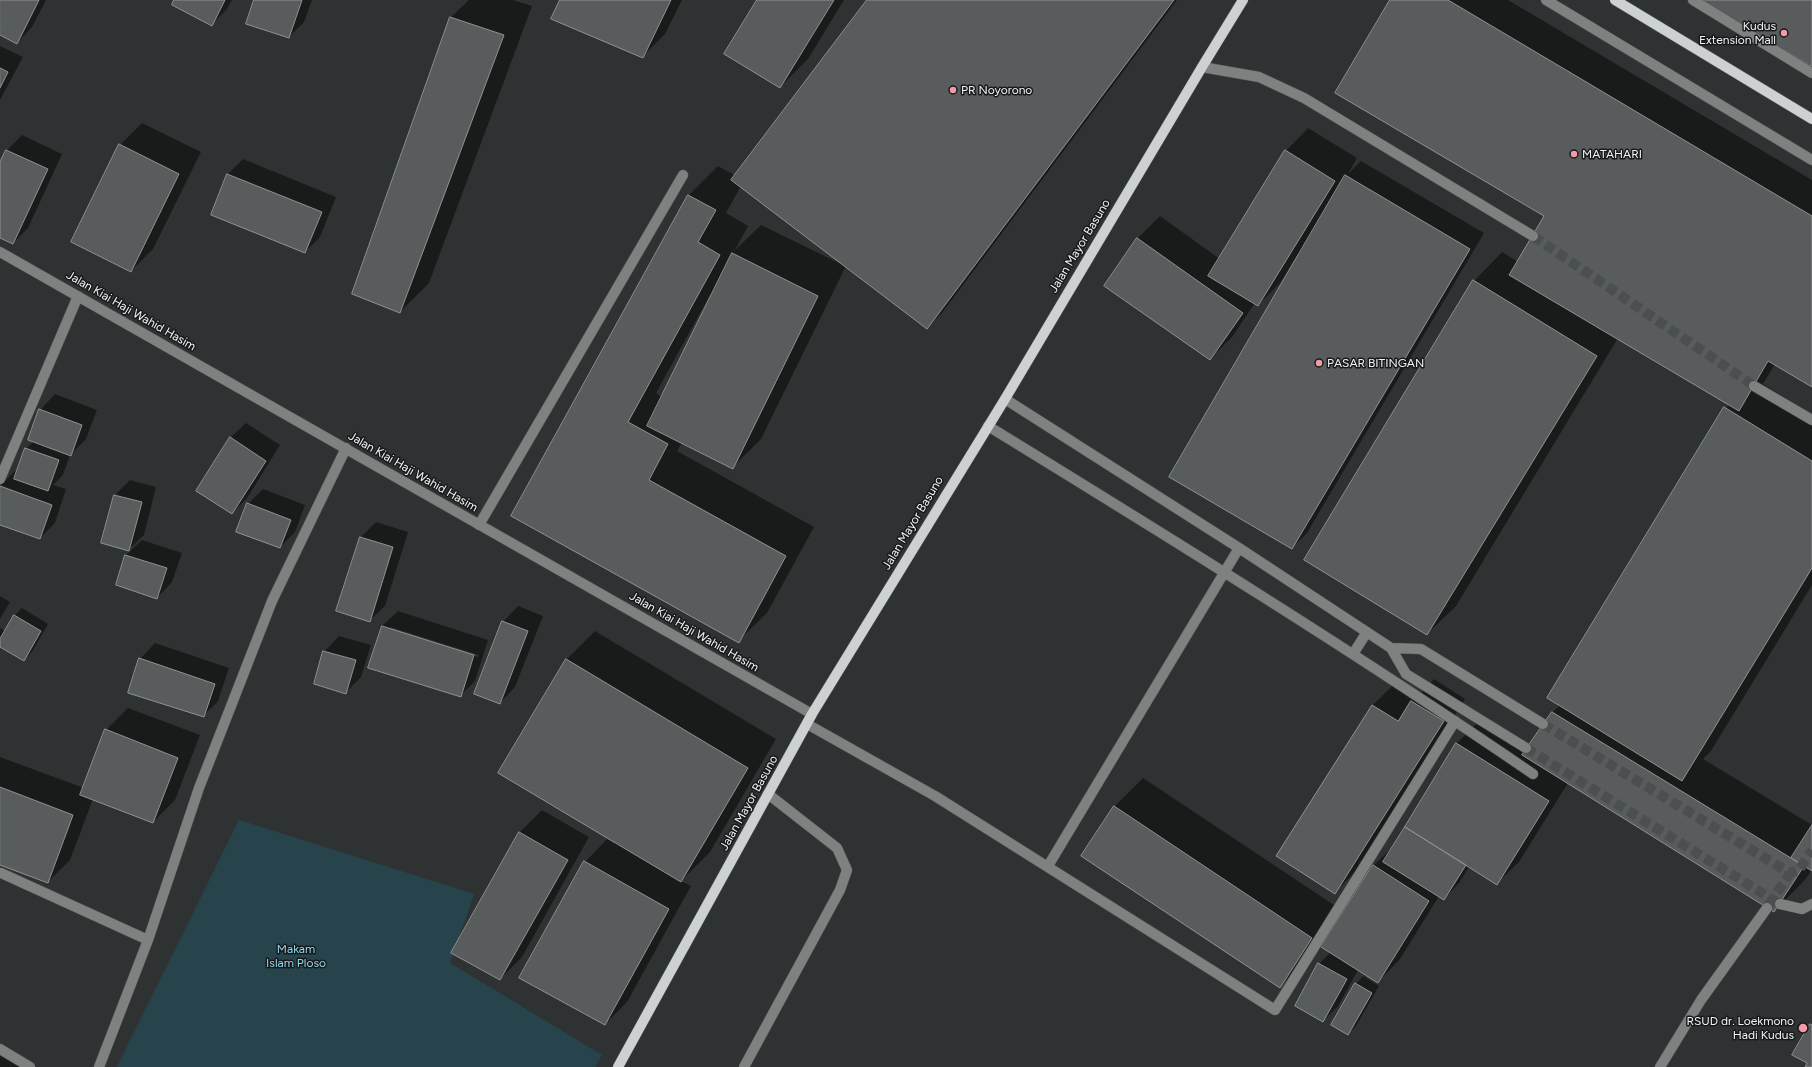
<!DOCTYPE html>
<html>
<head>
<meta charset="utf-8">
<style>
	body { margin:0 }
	canvas { display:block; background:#2e3233 }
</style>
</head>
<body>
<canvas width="1812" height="1067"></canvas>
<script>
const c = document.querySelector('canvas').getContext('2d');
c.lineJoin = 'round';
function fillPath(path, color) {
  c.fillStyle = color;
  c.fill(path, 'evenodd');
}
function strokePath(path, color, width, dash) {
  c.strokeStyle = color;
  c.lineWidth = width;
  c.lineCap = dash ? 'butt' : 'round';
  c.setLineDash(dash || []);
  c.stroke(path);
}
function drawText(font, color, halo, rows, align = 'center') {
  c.font = font + ' Figtree,sans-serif';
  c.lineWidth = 3;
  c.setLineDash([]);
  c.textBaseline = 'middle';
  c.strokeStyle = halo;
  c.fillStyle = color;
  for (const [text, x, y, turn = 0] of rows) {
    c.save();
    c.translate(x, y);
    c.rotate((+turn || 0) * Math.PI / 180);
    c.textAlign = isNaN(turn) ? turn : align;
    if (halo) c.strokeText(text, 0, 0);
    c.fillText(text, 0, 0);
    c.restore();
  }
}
const green = new Path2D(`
	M 239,820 L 474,894 L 450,963 L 602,1055 L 595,1067 L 117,1067 Z`);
const shadow = new Path2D(`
	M 0,0 L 46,0 L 32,27 L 17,43 L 0,34 Z
	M 175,0 L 232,0 L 227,9 L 212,24 Z
	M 255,0 L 312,0 L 304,22 L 289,37 Z
	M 469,0 L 513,0 L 532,6 L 429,283 L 400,312 L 353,294 L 451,17 Z
	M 561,0 L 682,0 L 665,34 L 643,56 Z
	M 758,0 L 844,0 L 808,59 L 780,87 Z
	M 868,0 L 1177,0 L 942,313 L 927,328 L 846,266 L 761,439 L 732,468 L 682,443 L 677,451 L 814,527 L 767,613 L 738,641 L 513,516 L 689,195 L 718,166 L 736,176 ZM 741,186 L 844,264 L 843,265 L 761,225 L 735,250 L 748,226 L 726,213 ZM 710,295 L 712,296 L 662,397 L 656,393 Z
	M 1391,0 L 1508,0 L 1812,180 L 1812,386 L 1775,364 L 1763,384 L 1812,414 L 1812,585 L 1711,751 L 1703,759 L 1812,825 L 1812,870 L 1803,882 L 1774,911 L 1568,783 L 1519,862 L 1496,884 L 1469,867 L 1459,883 L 1444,899 L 1439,896 L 1400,959 L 1378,982 L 1358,970 L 1338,1006 L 1323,1021 L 1319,964 L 1331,952 L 1373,866 L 1396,844 L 1457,743 L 1479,721 L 1526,750 L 1552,713 L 1560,705 L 1549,698 L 1729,404 L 1618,338 L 1456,606 L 1427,634 L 1474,281 L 1502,252 L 1518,262 L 1545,216 Z
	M 0,46 L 23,57 L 0,100 Z
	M 142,123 L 201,152 L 153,249 L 131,271 L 120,145 Z
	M 1308,128 L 1357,158 L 1348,174 L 1361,161 L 1484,233 L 1307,533 L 1292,548 L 1300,255 L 1298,254 L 1280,283 L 1258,305 L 1255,303 L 1232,337 L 1210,359 L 1137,239 L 1160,216 L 1220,259 L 1286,151 Z
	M 22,135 L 62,154 L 28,228 L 13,243 L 0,237 L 0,165 L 7,150 Z
	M 243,159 L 336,197 L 320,237 L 305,252 L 228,174 Z
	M 55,394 L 97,410 L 86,439 L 70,455 L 63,475 L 53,485 L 66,489 L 55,523 L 40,538 L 0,524 L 0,486 L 15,471 L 18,472 L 26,449 L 34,441 L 40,410 Z
	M 246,423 L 280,445 L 247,498 L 232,513 L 230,438 Z
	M 130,480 L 156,487 L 144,535 L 128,550 L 102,542 L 115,495 Z
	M 263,489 L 305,505 L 295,532 L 280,547 L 248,504 Z
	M 376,522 L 408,532 L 385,606 L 369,621 L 337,611 L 361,537 Z
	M 142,540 L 182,553 L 172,582 L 157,598 L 117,584 L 126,555 Z
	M 0,596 L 10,602 L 0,619 Z
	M 518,606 L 543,616 L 515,687 L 500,703 L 503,622 Z
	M 22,608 L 48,624 L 32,652 L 24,660 L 1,646 L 0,647 L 0,628 L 5,631 L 14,616 Z
	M 398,611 L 488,640 L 475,681 L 460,696 L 370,667 L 382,626 ZM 390,627 L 479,655 L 478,657 L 390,629 Z
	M 595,631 L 776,739 L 710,852 L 681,881 L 691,886 L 627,1002 L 605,1024 L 585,862 L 607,839 L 614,843 L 615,842 L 566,660 Z
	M 339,636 L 371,645 L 361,677 L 346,692 L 324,652 Z
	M 155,643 L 229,668 L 218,701 L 203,716 L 140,659 Z
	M 1434,679 L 1465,699 L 1357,870 L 1334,893 L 1277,856 L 1373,705 L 1395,683 L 1417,697 Z
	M 128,708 L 200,735 L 175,800 L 153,822 L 93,799 L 70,860 L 48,882 L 0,864 L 0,757 L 84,788 L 106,730 Z
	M 1143,778 L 1340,909 L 1308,959 L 1279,987 L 1114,807 Z
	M 542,810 L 589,837 L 522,957 L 500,979 L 453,953 L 520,832 Z
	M 1363,976 L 1379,986 L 1356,1026 L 1348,1034 L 1356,984 Z
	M 0,1048 L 24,1059 L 20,1067 L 0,1067 Z`);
const building = new Path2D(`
	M 0,0 L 39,0 L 17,44 L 0,35 Z
	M 174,0 L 225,0 L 212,26 L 172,5 Z
	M 254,0 L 302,0 L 289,38 L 246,24 Z
	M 560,0 L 671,0 L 643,58 L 551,19 Z
	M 757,0 L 834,0 L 780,88 L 724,54 Z
	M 867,0 L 1174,0 L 927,329 L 731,180 Z
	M 1390,0 L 1448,0 L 1812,216 L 1812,387 L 1768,361 L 1739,411 L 1509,275 L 1544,216 L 1335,93 Z
	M 1700,0 L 1812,0 L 1812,66 Z
	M 450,17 L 504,35 L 400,313 L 352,294 Z
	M 0,68 L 8,72 L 0,88 Z
	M 119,144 L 179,174 L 131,272 L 71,242 Z
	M 6,150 L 48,169 L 13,244 L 0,238 L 0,162 Z
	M 1285,150 L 1335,181 L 1258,306 L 1208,276 Z
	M 227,174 L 322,212 L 305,253 L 211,215 Z
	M 1345,175 L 1470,249 L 1292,549 L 1169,477 Z
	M 688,195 L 716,210 L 698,242 L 720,255 L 628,422 L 668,444 L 649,480 L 786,556 L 739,643 L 511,516 Z
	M 1137,238 L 1243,313 L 1210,360 L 1104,286 Z
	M 732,253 L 818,296 L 733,469 L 647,426 Z
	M 1473,280 L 1597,356 L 1427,635 L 1304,560 Z
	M 1724,407 L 1812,461 L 1812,568 L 1682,781 L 1547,698 Z
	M 39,409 L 82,425 L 71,456 L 28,440 Z
	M 230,437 L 266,461 L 232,514 L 196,491 Z
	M 25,448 L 59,460 L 48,491 L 14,479 Z
	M 0,486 L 52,505 L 40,539 L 0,525 Z
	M 114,495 L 142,502 L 129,551 L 101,543 Z
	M 247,503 L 291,520 L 280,548 L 236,532 Z
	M 360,537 L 393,547 L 370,622 L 336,611 Z
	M 125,555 L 167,568 L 157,599 L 116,585 Z
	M 14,615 L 41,631 L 24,661 L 0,647 L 0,639 Z
	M 502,621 L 528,631 L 500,704 L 474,694 Z
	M 382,626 L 474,655 L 461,697 L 368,668 Z
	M 323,651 L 356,660 L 346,694 L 314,684 Z
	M 139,658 L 215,684 L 204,717 L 128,693 Z
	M 566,659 L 748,768 L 681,882 L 498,773 Z
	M 1411,701 L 1444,721 L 1335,894 L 1276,856 L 1372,705 L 1398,721 Z
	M 1552,712 L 1804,866 L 1774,912 L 1522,755 Z
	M 105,729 L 178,758 L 153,823 L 80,795 Z
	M 1456,743 L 1549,801 L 1497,885 L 1405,827 Z
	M 0,787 L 73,815 L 48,883 L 0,865 Z
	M 1114,806 L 1312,938 L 1280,988 L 1081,856 Z
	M 1812,825 L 1812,871 L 1791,858 Z
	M 1405,827 L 1466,865 L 1444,900 L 1383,862 Z
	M 519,832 L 568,860 L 500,980 L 451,953 Z
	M 584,861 L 669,909 L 605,1025 L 519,978 Z
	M 1373,865 L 1429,901 L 1378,983 L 1321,947 Z
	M 1318,963 L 1347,979 L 1323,1022 L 1295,1006 Z
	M 1355,983 L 1372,993 L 1348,1035 L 1331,1025 Z
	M 1810,1024 L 1812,1025 L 1812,1067 L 1805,1067 L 1807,1063 L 1792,1055 Z`);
const minorTunnel = new Path2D(`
	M 1533,236 L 1754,386
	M 1543,724 L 1790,873 L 1799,870 L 1812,850
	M 1526,748 L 1780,904
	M 1769,905 L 1790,873`);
const minor = new Path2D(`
	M 1546,0 L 1812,160
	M 1693,0 L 1812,73
	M 1202,67 L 1259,77 L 1304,98 L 1533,236
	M 0,252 L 812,714
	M 1754,386 L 1812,420
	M 1005,399 L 1239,548 L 1391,648 L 1406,674 L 1526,748
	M 988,426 C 1172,539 1355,652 1533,774
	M 0,479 L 78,296
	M 479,525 L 683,175
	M 1391,648 L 1421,649 L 1543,724
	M 1353,654 L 1367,632
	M 807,724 L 935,796 L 1275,1010 L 1455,721
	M 1048,866 L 1239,548
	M 1,873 L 148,940
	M 1780,904 L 1802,909 L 1812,904
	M 0,1049 L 30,1067
	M 99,1067 L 148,940 L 199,788 L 272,601 L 346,448
	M 744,1067 L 840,890 L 847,870 L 837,848 L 768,794
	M 1660,1067 L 1701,1000 L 1767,908`);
const major = new Path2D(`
	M 1615,0 L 1812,119
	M 618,1067 L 812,714 L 1005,399 L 1202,67 L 1243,0`);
const markers = [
	[1784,33,4,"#f39aa8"],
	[953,90,4,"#f39aa8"],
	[1574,154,4,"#f39aa8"],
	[1319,363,4,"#f39aa8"],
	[1803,1028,5,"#f39aa8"]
];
const poiNames = [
	["Kudus",1776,26,"right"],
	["Extension Mall",1776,40,"right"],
	["PR Noyorono",961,90],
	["MATAHARI",1582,154],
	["PASAR BITINGAN",1327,363],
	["RSUD dr. Loekmono",1794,1021,"right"],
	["Hadi Kudus",1794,1035,"right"]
];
const streetNames = [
	["Jalan Mayor Basuno",1080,246,-59],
	["Jalan Kiai Haji Wahid Hasim",131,311,30],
	["Jalan Kiai Haji Wahid Hasim",413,472,30],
	["Jalan Mayor Basuno",913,523,-59],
	["Jalan Kiai Haji Wahid Hasim",694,632,30],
	["Jalan Mayor Basuno",749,803,-61]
];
const parkNames = [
	["Makam",296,949],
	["Islam Ploso",296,963]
];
fillPath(green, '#27444d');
fillPath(shadow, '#0007');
fillPath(building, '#585c5d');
strokePath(building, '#8e9293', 1);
strokePath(minorTunnel, '#4b4f50', 10, [10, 5]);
strokePath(minor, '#4d5152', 11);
strokePath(major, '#4d5152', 11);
strokePath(minor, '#7f8181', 10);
strokePath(major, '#cdd1d2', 10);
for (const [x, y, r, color] of markers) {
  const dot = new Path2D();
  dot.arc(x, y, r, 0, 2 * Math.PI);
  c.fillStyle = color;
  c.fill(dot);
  strokePath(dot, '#18191a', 1.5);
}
drawText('12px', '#f2f4f5', '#18191a', poiNames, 'left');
drawText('12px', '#f2f4f5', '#18191a', streetNames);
drawText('12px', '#91d6ec', '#18191a', parkNames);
</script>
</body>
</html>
